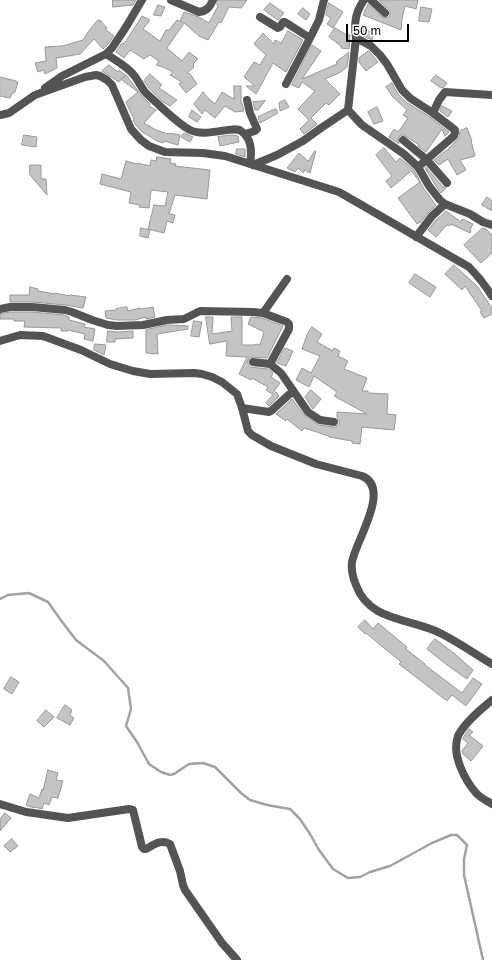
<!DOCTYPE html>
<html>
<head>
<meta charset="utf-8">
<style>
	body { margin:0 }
	#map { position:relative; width:492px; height:960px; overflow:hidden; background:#fff; font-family:"Golos Text",sans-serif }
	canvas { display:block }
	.scale { position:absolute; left:346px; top:24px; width:63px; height:18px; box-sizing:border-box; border:2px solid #000; border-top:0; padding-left:5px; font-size:12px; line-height:14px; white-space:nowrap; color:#000; -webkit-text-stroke:3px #fff; paint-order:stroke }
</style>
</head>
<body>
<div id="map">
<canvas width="492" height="960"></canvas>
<div class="scale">50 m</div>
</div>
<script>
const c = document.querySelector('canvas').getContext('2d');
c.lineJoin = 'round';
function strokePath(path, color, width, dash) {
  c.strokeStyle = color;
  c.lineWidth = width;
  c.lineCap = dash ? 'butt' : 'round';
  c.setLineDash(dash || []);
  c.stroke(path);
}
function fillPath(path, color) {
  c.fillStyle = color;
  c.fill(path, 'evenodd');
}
const stream = new Path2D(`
	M 0,599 L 8,595 L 29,593 L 48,602 L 60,619 L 76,640 L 104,661 L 128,688 L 131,709 L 126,726 L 137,742 L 149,764 L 161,772 L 170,775 L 174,774 L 189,764 L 203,763 L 215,767 L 241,793 L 250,800 L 267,805 L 290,809 L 300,819 L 310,834 L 319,850 L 333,869 L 348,878 L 360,877 L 370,872 L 390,866 L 432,843 L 451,835 L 457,835 L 467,845 L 464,859 L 464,875 L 483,960`);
const building = new Path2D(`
	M 113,0 L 136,0 L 133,5 L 113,7 Z
	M 218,0 L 247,0 L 241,8 L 229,7 L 221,23 L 219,22 L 208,40 L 199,36 L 184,23 L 167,48 L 182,61 L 189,52 L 198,59 L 193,64 L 194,67 L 187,73 L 190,74 L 197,84 L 186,93 L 179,84 L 182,82 L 170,75 L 173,72 L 163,67 L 156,65 L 159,61 L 150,55 L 144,59 L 130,50 L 124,58 L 116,52 L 122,43 L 124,44 L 142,16 L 150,20 L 143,29 L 160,41 L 166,30 L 169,30 L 177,20 L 182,22 L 180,21 L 184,12 L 199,17 L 209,23 L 218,6 L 217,5 Z
	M 379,0 L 418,0 L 416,9 L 405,6 L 402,19 L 401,30 L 363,15 L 368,4 L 382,17 L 384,18 L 389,17 L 390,15 L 390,11 Z
	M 270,3 L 284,13 L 278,20 L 264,10 Z
	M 329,3 L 343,12 L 333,28 L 327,24 L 331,18 L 326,15 Z
	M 158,5 L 165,7 L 161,16 L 154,15 Z
	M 421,7 L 432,9 L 429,22 L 419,21 Z
	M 303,8 L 310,14 L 306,20 L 298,14 Z
	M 98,20 L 99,22 L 100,20 L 107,28 L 105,29 L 114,36 L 108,44 L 103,49 L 94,39 L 80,54 L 56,58 L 57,68 L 45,74 L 44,70 L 38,72 L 35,63 L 46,61 L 45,47 L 62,46 L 83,40 L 88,32 Z
	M 335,28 L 345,34 L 350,35 L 349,49 L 341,48 L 341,46 L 329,37 Z
	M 362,28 L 374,33 L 372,40 L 361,35 Z
	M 288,31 L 303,40 L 286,72 L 273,63 L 256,94 L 246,86 L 255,86 L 244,77 L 254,62 L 260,65 L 266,55 L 254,44 L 263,33 L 274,44 L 275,40 L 281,43 Z
	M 312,45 L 321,51 L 302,79 L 337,64 L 336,62 L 349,52 L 347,67 L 341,72 L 325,79 L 340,94 L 329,105 L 326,103 L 311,118 L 317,124 L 304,134 L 300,129 L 309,120 L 298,109 L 315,91 L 302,82 L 299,88 L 292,85 Z
	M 369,51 L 378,62 L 366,71 L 359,62 L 359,58 Z
	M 109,65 L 118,72 L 119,70 L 125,75 L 119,82 L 102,71 Z
	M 150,74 L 162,85 L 159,88 L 177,100 L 170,106 L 163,102 L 149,88 L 147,85 L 144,81 Z
	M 126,75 L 130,80 L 141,95 L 150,104 L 149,106 L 156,110 L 144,123 L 156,130 L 168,134 L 169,133 L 180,135 L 178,145 L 164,141 L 163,143 L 157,141 L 141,131 L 135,124 L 133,120 L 134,119 L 126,102 L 138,92 L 122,80 Z
	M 436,75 L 447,83 L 444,87 L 441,88 L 431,81 Z
	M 0,77 L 16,81 L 16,82 L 18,82 L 15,92 L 14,93 L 12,93 L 10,98 L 0,96 Z
	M 392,83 L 398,94 L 406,102 L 430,117 L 449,132 L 445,136 L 442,129 L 426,152 L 418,146 L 419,145 L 404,135 L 401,135 L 399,137 L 398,139 L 399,144 L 389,137 L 394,129 L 398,132 L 408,118 L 403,115 L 407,110 L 392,96 L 386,87 Z
	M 234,86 L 241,86 L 241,103 L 242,103 L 244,111 L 235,112 L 225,106 L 215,118 L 205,110 L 202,114 L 194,104 L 203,92 L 209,99 L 215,104 L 222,92 L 234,99 Z
	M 285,100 L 289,107 L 280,111 L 279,103 Z
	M 265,101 L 258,110 L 255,110 L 253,102 Z
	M 442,106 L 452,111 L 448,117 L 440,111 Z
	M 377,107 L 383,121 L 374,124 L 368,112 Z
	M 276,109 L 278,113 L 260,123 L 258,117 Z
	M 192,110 L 201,117 L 197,122 L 189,117 Z
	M 467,128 L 472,141 L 471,141 L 475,156 L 460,160 L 466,170 L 457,175 L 448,159 L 439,165 L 434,160 L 444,152 L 450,148 L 450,147 L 459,138 L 460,131 Z
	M 184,133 L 193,137 L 190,142 L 181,137 Z
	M 24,135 L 37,137 L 36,147 L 22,145 Z
	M 232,135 L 238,136 L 239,142 L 220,146 L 218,137 Z
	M 384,148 L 396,162 L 400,158 L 414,170 L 424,189 L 436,205 L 428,213 L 420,223 L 420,222 L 417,224 L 398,198 L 420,182 L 411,171 L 391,188 L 386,181 L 392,176 L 376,155 Z
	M 237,149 L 245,149 L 245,157 L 236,154 Z
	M 315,151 L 316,151 L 310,173 L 305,170 L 303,173 L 298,168 L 295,172 L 287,168 L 299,153 L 308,161 Z
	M 157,157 L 171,159 L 170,163 L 176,164 L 175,166 L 210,170 L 207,199 L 175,195 L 169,214 L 175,215 L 173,223 L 167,221 L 164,233 L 148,229 L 154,205 L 165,206 L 168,192 L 151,190 L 149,208 L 139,207 L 140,205 L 129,203 L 131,192 L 100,184 L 102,174 L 121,179 L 126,161 L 137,164 L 137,163 L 150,166 L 151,160 L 156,161 Z
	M 30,165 L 41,165 L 41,179 L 46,179 L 47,195 L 30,175 Z
	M 426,167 L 443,187 L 446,188 L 441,193 L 434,183 L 425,168 Z
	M 487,197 L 492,201 L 492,211 L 482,205 Z
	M 446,211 L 461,222 L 462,219 L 473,224 L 470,230 L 471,231 L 470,233 L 451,224 L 449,226 L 447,225 L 436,237 L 428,230 L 436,220 L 443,214 Z
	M 141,228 L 150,230 L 148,238 L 140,236 Z
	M 483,228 L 486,229 L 492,235 L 492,253 L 481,263 L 464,245 Z
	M 454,265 L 477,286 L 492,308 L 492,314 L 484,318 L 480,312 L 482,311 L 465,286 L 462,290 L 445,274 Z
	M 415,274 L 436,287 L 430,297 L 409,283 Z
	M 30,287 L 38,289 L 38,291 L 55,294 L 55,293 L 70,296 L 70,295 L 86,297 L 83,308 L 66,305 L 32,302 L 10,302 L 10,295 L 29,295 Z
	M 127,307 L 128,311 L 140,308 L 141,309 L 153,307 L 155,317 L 146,319 L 146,317 L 135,320 L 117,320 L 106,318 L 105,311 L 116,310 L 116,309 Z
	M 11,312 L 32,312 L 64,315 L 69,317 L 69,320 L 85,324 L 84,327 L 95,329 L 93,341 L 84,339 L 85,334 L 68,330 L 68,331 L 61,331 L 61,328 L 24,327 L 25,321 L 14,321 L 14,319 L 0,319 L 0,314 Z
	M 206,317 L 213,317 L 212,334 L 232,331 L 231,317 L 242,317 L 242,345 L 255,345 L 256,344 L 260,345 L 264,332 L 248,324 L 251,317 L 262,318 L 283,326 L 267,358 L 251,357 L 249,358 L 248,361 L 248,364 L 250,367 L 268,369 L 273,373 L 271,377 L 280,383 L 272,394 L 266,390 L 268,387 L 252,378 L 251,380 L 239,374 L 247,357 L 226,356 L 227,341 L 210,344 Z
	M 194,321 L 202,322 L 199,337 L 191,336 Z
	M 168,325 L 188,326 L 188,329 L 157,334 L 158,354 L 146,353 L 146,330 Z
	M 312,327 L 322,334 L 317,342 L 333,351 L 334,348 L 340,351 L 338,356 L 348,361 L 344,369 L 367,378 L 362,391 L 368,391 L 368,393 L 388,394 L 387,414 L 396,415 L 394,430 L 362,427 L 360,444 L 352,443 L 352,441 L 329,437 L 329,436 L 304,428 L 302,431 L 287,419 L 286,421 L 276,414 L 292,399 L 304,415 L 319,425 L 333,427 L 336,427 L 339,425 L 339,420 L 337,417 L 337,412 L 367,414 L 334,396 L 337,392 L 314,376 L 309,387 L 296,380 L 302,368 L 311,373 L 320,356 L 302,349 L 307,335 Z
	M 108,331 L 117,332 L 133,331 L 133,338 L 115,339 L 115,342 L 107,342 Z
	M 95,344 L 106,345 L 104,355 L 94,350 Z
	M 285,348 L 293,351 L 286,366 L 277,363 Z
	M 311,390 L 321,399 L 313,409 L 305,397 Z
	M 276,392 L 279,396 L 269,406 L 266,403 Z
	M 365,620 L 373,629 L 378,623 L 407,647 L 406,649 L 425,664 L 425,665 L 462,693 L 473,678 L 482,684 L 466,706 L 452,695 L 447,701 L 399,664 L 401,662 L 366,633 L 365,634 L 358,627 Z
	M 435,639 L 455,654 L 473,670 L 467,679 L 447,665 L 427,649 Z
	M 11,677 L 19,682 L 12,694 L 4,689 Z
	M 65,705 L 72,710 L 70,715 L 74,718 L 70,725 L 57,718 Z
	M 46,710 L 54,717 L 44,727 L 37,721 Z
	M 469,729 L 473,732 L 469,735 L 483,746 L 471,761 L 463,754 L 462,751 L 468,743 L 463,739 Z
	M 48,770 L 58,773 L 56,780 L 63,781 L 58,798 L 52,797 L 49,805 L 44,803 L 42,809 L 35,807 L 34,808 L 31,807 L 26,805 L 30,794 L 39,798 L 42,789 L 43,790 Z
	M 5,813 L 11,818 L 0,831 L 0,820 Z
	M 12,839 L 18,846 L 10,852 L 4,846 Z`);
const minor = new Path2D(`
	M 171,0 L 199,12 C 207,11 210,7 213,0
	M 364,0 C 355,13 354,23 356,38 L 371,46 L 380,55 L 387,64 L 402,90 L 410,98 L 433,113 L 455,130 L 455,132 L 454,136 L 418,167
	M 371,0 L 385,13
	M 260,17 L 278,28 L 280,27 L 283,22 L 285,22 L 310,38 L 319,20 L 324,0
	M 356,38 L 348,110 L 362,125 L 404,154 L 418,167 L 429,186 L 440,200 L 445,204 L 432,216 L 416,237
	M 106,54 C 115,60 126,66 133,74 C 138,80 141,87 145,92 C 150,97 156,102 161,107 C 170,115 179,124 190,130 C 206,138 233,125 241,131 C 252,138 252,152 250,164
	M 286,84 L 310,38
	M 45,88 L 62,76 L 106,54 L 112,48 L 126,27 L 142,0
	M 433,113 L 439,100 L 445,92 L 492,95
	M 0,115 L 9,113 L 35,95 L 85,77 L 96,75 L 100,76 L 107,80 L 112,85 L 131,129 L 141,140 L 149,146 L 165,152 L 203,153 L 225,156 L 339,192 L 469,267 C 478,276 485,285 492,296
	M 245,134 L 255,131 L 257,129 L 250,113 L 247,100
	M 403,140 L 426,159 L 447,183
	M 253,165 L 277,155 L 303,141 L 321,128 L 348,110
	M 445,204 L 470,214 L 483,222 L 492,225
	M 0,309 L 10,307 L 32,307 L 65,310 L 72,312 L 92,320 L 108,325 L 117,326 L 143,325 L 167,320 L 184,319 L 200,311 L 253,312 L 263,313 L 287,322 L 289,324 L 289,329 L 270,364 L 281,373 L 308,412 L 320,420 L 334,422
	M 263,313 L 287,279
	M 0,341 L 20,335 L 43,336 L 81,350 L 110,364 L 133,371 L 150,374 L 194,373 L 202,374 L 212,377 L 222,382 L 237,394 L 242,408 L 247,427 L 248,431 L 252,435 L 271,446 L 316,464 L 362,476 C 392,488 355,542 352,562 C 351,570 353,578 356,585 C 369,622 411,618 440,633 C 458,642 475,654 492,664
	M 253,362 L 270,364
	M 242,408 L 269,412 L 271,411 L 293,391
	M 492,700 C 481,709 464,723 458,736 C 451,754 465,781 477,794 C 481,798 487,801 492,804
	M 0,804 L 26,812 L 68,818 L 129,809 L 133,810 L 142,847 L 144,849 L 146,849 C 154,845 160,839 170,844 L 180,871 L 183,885 L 185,890 L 222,943 L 237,960`);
strokePath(stream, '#a2a2a2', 2.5);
fillPath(building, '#c4c4c4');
strokePath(building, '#989898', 1);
strokePath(minor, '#545454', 8);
</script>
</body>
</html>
